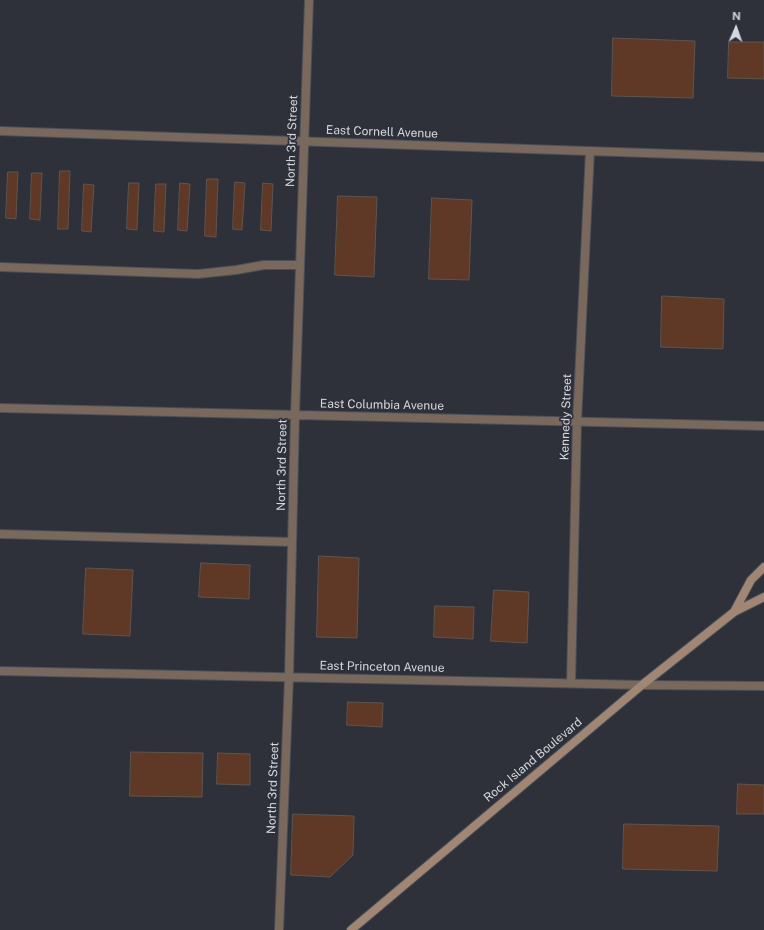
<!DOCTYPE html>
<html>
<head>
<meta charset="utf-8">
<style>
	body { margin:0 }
	#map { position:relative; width:764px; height:930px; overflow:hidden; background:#2e313a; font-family:"Public Sans",sans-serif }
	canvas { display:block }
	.north { position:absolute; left:716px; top:8px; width:40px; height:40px; -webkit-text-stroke:3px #2e313a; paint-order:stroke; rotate:2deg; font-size:11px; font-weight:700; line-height:16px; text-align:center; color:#d5d7dd }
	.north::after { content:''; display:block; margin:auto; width:14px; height:18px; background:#d5d7dd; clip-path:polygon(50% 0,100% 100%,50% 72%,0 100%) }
</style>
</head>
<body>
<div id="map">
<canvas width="764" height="930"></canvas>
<div class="north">N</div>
</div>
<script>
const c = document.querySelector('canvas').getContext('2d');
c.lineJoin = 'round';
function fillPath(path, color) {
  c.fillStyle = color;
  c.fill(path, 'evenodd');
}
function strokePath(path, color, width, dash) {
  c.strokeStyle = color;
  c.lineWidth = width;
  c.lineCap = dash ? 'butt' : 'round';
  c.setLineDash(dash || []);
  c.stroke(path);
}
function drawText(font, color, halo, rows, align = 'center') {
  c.font = font + ' "Public Sans",sans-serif';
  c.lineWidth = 3.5;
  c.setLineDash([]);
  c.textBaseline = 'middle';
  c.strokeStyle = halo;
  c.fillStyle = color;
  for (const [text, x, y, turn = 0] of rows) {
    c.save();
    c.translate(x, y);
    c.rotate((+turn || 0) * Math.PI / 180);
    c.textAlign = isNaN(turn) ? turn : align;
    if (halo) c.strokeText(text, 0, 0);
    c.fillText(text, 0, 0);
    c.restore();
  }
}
const building = new Path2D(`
	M 613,38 L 695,41 L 693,98 L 612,96 Z
	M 729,42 L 764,42 L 764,79 L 728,78 Z
	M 60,171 L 70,171 L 68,229 L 58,229 Z
	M 8,172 L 18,172 L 16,219 L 6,218 Z
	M 32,173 L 42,173 L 40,220 L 30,219 Z
	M 207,179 L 218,179 L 216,237 L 205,236 Z
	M 235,182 L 245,183 L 242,230 L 233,229 Z
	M 129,183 L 139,183 L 137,230 L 127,229 Z
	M 180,183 L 190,184 L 187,231 L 178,230 Z
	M 263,183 L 273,184 L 271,231 L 261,230 Z
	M 84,184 L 94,185 L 91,232 L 82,231 Z
	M 156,184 L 166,184 L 164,232 L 154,231 Z
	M 338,196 L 377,197 L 374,277 L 335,275 Z
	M 432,198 L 472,200 L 469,280 L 429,279 Z
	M 662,296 L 724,299 L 723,349 L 661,347 Z
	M 319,556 L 359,558 L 357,638 L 317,637 Z
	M 201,563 L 250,565 L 249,599 L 199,597 Z
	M 86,568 L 133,570 L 130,636 L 83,634 Z
	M 494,590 L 529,592 L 527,643 L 491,641 Z
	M 435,606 L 474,607 L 473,639 L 434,637 Z
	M 348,702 L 383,703 L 382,727 L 347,725 Z
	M 131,752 L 203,753 L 202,797 L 130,796 Z
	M 218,753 L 250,754 L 250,785 L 217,784 Z
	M 738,784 L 764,785 L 764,814 L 737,814 Z
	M 293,814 L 354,816 L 353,855 L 330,877 L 291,875 Z
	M 624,824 L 719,826 L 717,871 L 623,869 Z`);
const lane = new Path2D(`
	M 0,267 L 198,274 L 236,270 L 264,265 L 300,265
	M 0,534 L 292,542`);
const street = new Path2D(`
	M 0,131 L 764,157
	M 0,408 L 764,426
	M 0,671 L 642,685 L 764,686
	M 571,683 L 577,422 L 590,151
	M 279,930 L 289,677 L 295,415 L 309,0`);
const secondary = new Path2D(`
	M 734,612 L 751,580 L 764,567
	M 351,930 L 642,685 L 734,612 L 764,597`);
const streetNames = [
	["East Cornell Avenue",382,132,2],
	["North 3rd Street",292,141,-88],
	["East Columbia Avenue",382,405,1],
	["Kennedy Street",566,417,-88],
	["North 3rd Street",282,465,-89],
	["East Princeton Avenue",382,667,1],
	["Rock Island Boulevard",533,760,-40],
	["North 3rd Street",273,788,-88]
];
fillPath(building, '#5f3925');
strokePath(building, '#5f554f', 1);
strokePath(lane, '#4c4f57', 10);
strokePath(street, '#4c4f57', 10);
strokePath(secondary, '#4c4f57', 10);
strokePath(lane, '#79685c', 8);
strokePath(street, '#79685c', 8);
strokePath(secondary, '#a18674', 8);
drawText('12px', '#d5d7dd', '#2e313a', streetNames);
</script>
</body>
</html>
